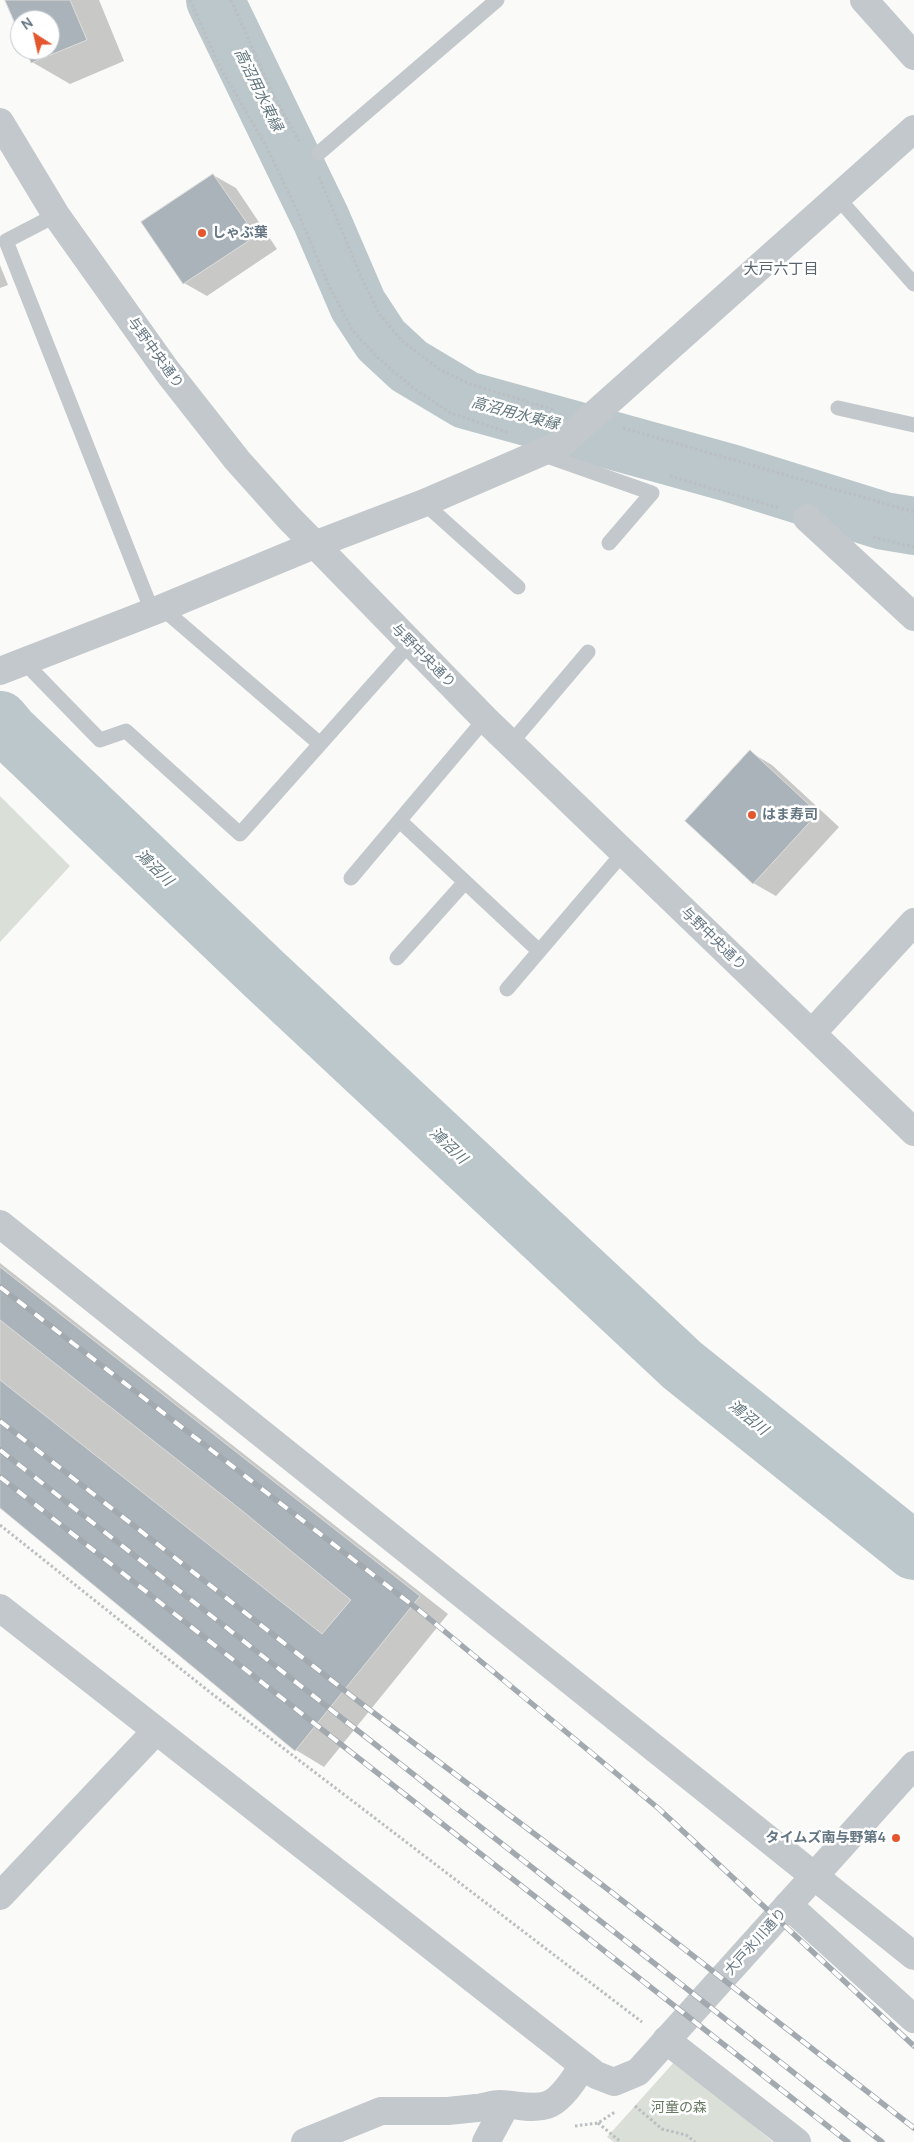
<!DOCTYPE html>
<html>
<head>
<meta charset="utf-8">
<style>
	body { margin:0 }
	#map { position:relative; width:914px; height:2142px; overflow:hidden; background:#fafaf8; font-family:Manrope,sans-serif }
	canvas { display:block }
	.north { position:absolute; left:10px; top:10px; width:50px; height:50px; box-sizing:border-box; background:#fff; border:1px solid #c1c8cd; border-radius:50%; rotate:325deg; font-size:14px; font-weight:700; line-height:20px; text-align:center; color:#657683 }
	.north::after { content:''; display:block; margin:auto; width:18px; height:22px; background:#e4572e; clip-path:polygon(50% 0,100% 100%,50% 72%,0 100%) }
</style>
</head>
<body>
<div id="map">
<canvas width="914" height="2142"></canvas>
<div class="north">N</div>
</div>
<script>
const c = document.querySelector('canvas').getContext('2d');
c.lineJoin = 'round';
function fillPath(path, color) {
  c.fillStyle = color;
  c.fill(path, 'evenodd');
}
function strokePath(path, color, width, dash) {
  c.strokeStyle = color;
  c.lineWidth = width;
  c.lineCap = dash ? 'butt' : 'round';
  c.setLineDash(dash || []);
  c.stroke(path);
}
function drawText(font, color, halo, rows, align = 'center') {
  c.font = font + ' Manrope,"Noto Sans JP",sans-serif';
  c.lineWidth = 5;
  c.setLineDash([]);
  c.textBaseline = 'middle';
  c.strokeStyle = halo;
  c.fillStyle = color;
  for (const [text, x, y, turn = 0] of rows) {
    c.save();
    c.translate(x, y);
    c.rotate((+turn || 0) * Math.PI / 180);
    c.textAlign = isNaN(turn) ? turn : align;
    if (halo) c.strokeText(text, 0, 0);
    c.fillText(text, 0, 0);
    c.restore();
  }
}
const green = new Path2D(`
	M 0,796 L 70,866 L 0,942 Z
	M 676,2060 L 773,2142 L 614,2142 L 607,2137 Z`);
const shadow = new Path2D(`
	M 7,0 L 99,0 L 124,61 L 70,84 L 32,62 L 27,50 L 50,50 L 50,20 L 20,20 L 20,32 Z
	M 213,175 L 236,188 L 277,249 L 207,296 L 184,283 L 143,223 Z
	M 0,265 L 8,285 L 0,288 Z
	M 750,752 L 772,765 L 839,827 L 776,896 L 753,883 Z
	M 0,1263 L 448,1614 L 324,1767 L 296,1750 L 0,1506 Z`);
const river = new Path2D(`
	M 215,0 L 321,219 L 358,305 L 381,340 L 409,366 L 466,400 L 730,473 L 884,521 L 914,526
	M 0,720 L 10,732 L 265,975 L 682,1365 L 914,1551`);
const building = new Path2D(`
	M 5,0 L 70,0 L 87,40 L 31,63 L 26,50 L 50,50 L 50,20 L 20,20 L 20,35 Z
	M 213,174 L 256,236 L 183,284 L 141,222 Z
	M 750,750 L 818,813 L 753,884 L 685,821 Z
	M 0,1267 L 420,1596 L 295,1751 L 0,1508 Z
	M 0,1320 L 240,1509 L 351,1600 L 322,1634 L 0,1380 Z`);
const path = new Path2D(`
	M 190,0 L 220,67 L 266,146 L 296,208 L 330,288 L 353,331 L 378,358 L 413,388 L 451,413 L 509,433
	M 231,0 L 272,92 L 299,141
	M 319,177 L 364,283 L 380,315 L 402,341 L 439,369 L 470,384 L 554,410
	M 623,428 L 914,512
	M 670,476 L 779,508
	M 873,537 L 914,547
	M 0,1525 L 211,1693 L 642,2022
	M 635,2106 L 662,2129 L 686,2135 L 695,2142
	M 598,2123 L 621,2142
	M 575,2126 L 598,2123 L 615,2112`);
const service = new Path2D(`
	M 319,153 L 497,0
	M 837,197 L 914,284
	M 56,215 L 6,241 L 152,611
	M 838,408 L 914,425
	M 541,454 L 652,493 L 609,543
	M 424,503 L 518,587
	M 162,608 L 320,744
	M 24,662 L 100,740 L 126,731 L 240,834 L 410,643
	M 511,743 L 588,652
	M 401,822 L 539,951
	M 351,878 L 485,719
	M 397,958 L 465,882
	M 507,989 L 623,853`);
const minor = new Path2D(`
	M 864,0 L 914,56
	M 807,518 L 914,617
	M 0,671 L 162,608 L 314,545 L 424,503 L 561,444 L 914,129
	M 812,1033 L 914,922
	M 0,1224 L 914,1956
	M 0,1608 L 583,2065
	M 0,1896 L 156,1731
	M 788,1905 L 914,2019
	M 666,2040 L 797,2142
	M 305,2142 L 381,2111 L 448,2111 L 477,2108
	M 486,2142 L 506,2105`);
const tertiary = new Path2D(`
	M 0,122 L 56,215 L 167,371 L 237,460 L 288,517 L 485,719 L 914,1132
	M 477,2108 C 485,2107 493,2104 500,2104 C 516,2104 532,2110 547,2105 C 561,2101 576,2077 583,2065 L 596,2075 L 614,2082 L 638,2072 L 914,1765`);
const rail = new Path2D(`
	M 0,1287 L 420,1611 L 658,1808 L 914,2046
	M 0,1421 L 358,1701 L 601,1884 L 914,2128
	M 0,1450 L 882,2142
	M 0,1477 L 848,2142`);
const markers = [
	[202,233,5,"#e4572e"],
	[752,815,5,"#e4572e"],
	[896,1838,5,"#e4572e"]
];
const poiNames = [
	["しゃぶ葉",212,233],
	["はま寿司",762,815],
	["タイムズ南与野第4",886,1838,"right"]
];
const streetNames = [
	["与野中央通り",155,353,54],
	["与野中央通り",423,656,45],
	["与野中央通り",713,939,44],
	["大戸氷川通り",756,1942,-48]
];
const parkNames = [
	["河童の森",679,2108]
];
const waterNames = [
	["高沼用水東縁",258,90,64],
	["高沼用水東縁",515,414,15],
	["鴻沼川",154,868,44],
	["鴻沼川",448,1146,43],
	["鴻沼川",748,1418,39]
];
const neighbourhoodNames = [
	["大戸六丁目",781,270]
];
fillPath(green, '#dadfd7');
fillPath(shadow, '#0003');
strokePath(river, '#bbc7cb', 58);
fillPath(building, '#aab3b9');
strokePath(building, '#dcdcda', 1);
strokePath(path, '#bbbfc2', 3, [2.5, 2.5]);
strokePath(service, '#c3c8cc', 15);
strokePath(minor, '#c3c8cc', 28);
strokePath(tertiary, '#c3c8cc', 28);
strokePath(rail, '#a2aab0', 5.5);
strokePath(rail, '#fff', 4, [11]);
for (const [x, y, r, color] of markers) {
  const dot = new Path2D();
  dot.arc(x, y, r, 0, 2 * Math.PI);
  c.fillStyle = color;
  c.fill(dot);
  strokePath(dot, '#fff', 2);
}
drawText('bold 14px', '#657683', '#fff', poiNames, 'left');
drawText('14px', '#657683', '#fff', streetNames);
drawText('14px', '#687a64', '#fff', parkNames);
drawText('italic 15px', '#60757c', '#fff', waterNames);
drawText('15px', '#57646e', '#fff', neighbourhoodNames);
</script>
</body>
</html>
